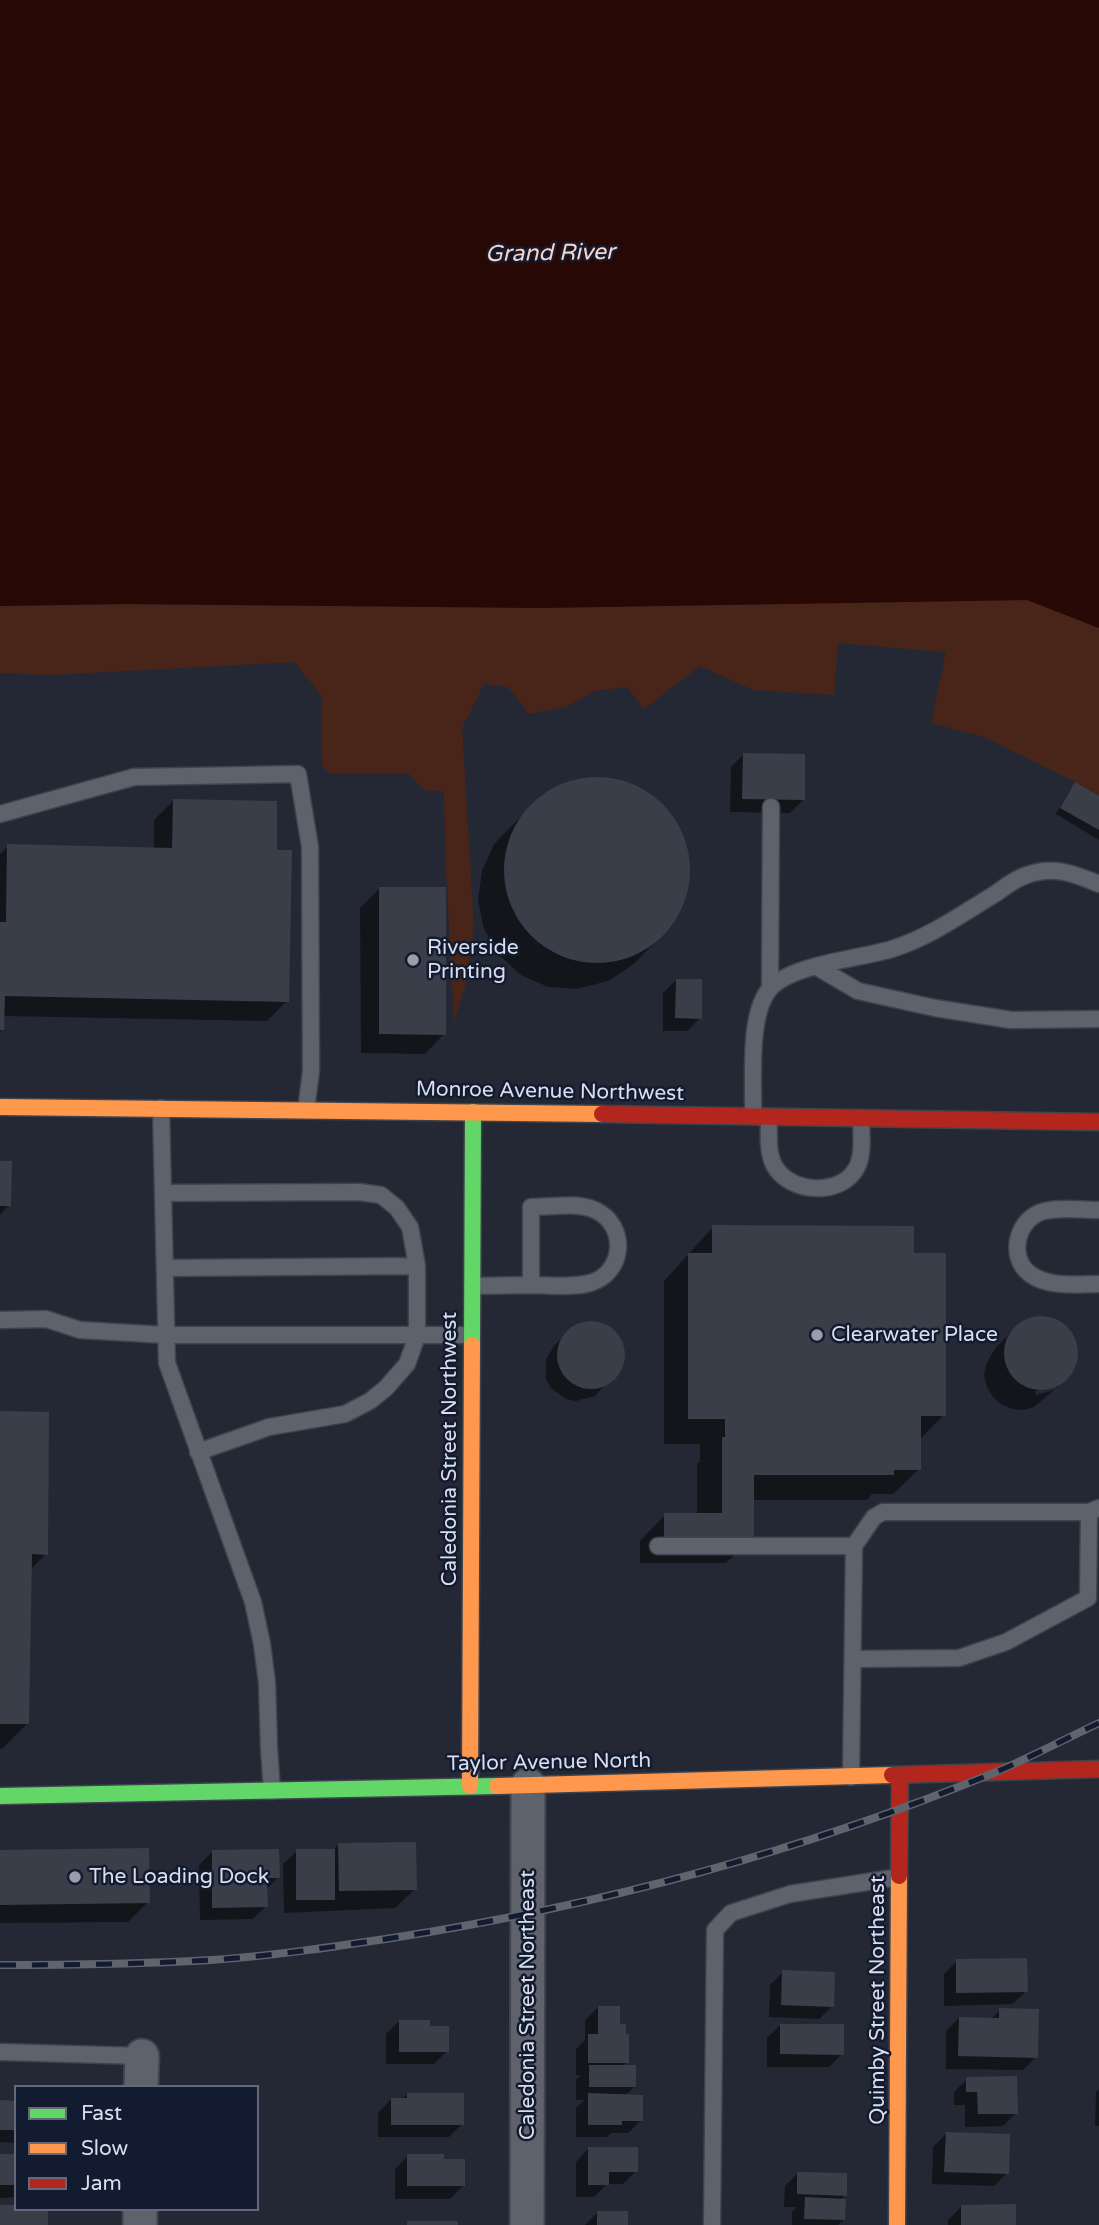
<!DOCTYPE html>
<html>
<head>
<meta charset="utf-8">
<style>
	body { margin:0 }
	#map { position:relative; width:1099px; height:2225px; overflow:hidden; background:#242834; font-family:"Varela Round",sans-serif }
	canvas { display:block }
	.legend { position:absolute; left:14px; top:2085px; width:245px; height:126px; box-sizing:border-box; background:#131b30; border:2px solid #62697c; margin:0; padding:9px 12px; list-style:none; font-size:21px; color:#d8deed }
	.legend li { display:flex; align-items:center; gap:14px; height:35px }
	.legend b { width:35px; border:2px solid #62697c }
</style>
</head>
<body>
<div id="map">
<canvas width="1099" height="2225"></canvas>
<ul class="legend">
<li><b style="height:9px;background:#63d668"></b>Fast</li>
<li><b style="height:9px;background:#ff974d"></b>Slow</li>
<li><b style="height:9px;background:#b3261e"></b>Jam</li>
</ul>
</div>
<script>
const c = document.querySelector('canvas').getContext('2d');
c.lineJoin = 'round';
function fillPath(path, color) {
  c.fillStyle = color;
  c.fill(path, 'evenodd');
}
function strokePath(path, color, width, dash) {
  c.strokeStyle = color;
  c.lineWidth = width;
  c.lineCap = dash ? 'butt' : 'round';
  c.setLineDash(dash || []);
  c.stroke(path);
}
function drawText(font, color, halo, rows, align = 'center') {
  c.font = font + ' "Varela Round",sans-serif';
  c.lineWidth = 5;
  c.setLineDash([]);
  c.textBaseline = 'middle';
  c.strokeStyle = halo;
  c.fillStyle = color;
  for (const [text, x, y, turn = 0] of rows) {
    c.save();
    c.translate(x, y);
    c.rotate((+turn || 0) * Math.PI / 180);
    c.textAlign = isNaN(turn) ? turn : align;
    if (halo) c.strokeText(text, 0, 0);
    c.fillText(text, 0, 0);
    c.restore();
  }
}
const green = new Path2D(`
	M 1027,600 L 1099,628 L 1099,796 L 1075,782 L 984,737 L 931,723 L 946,652 L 838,643 L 834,695 L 753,690 L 700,666 L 644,709 L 627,687 L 594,691 L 566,707 L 529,714 L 508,687 L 484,684 L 462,728 L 474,928 L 465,987 L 454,1022 L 445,851 L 444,791 L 424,790 L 408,773 L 329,773 L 322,765 L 322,696 L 294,662 L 52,675 L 0,673 L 0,606 L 124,604 L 541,608 Z`);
const water = new Path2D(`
	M 0,0 L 1099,0 L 1099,628 L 1027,600 L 541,608 L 124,604 L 0,606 Z`);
const shadow = new Path2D(`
	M 744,754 L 803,800 L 790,813 L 730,812 L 731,767 Z
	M 597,778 L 628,783 L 655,798 L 675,822 L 687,851 L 688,882 L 679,912 L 660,937 L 634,964 L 608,981 L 577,989 L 548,987 L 521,975 L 499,955 L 484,929 L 478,900 L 482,871 L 494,844 L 541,796 L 568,782 Z
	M 1076,784 L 1099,798 L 1099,840 L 1056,814 L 1070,790 Z
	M 174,800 L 275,851 L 287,1001 L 267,1021 L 3,1016 L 3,1029 L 0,1032 L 0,854 L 8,846 L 154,849 L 154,820 Z
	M 379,889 L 444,1034 L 425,1054 L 361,1053 L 360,908 Z
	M 676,980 L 700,1018 L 687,1031 L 663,1031 L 663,993 Z
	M 0,1162 L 9,1205 L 0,1215 Z
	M 713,1227 L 912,1255 L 944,1415 L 919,1440 L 919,1469 L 893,1494 L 872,1494 L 867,1500 L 752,1500 L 752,1538 L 726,1563 L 640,1563 L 640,1541 L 665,1515 L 697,1515 L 697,1464 L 700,1462 L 700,1444 L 664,1444 L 664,1281 Z
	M 1044,1318 L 1062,1325 L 1074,1340 L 1075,1360 L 1072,1370 L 1056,1388 L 1056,1386 L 1035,1391 L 1036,1395 L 1054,1390 L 1034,1407 L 1024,1410 L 1012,1409 L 1001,1404 L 993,1397 L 987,1387 L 984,1375 L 986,1364 L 996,1347 L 1017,1327 L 1025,1321 Z
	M 591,1323 L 607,1327 L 619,1339 L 623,1356 L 621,1366 L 595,1396 L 576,1401 L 566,1399 L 551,1388 L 546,1379 L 546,1360 L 554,1346 L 568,1332 L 574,1327 Z
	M 0,1413 L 46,1554 L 30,1570 L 27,1724 L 2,1749 L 0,1749 Z
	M 338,1845 L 415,1889 L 395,1908 L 284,1913 L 283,1864 L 297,1851 L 333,1851 Z
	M 0,1852 L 148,1902 L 128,1922 L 0,1923 Z
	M 212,1852 L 278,1877 L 266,1890 L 266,1906 L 253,1919 L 200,1920 L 199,1865 Z
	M 957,1961 L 1026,1991 L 1013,2004 L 944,2006 L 944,1974 Z
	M 783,1972 L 832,2006 L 819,2019 L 769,2017 L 770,1985 Z
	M 598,2007 L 618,2026 L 627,2062 L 622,2067 L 634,2087 L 624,2097 L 641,2120 L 628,2133 L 611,2133 L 607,2137 L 576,2137 L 576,2108 L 584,2100 L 576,2100 L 576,2080 L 581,2075 L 576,2075 L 576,2049 L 585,2040 L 585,2020 Z
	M 1000,2010 L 1036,2057 L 1023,2070 L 946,2069 L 946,2031 L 959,2018 L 991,2019 Z
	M 399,2021 L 429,2028 L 447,2051 L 434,2064 L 386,2064 L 386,2034 Z
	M 780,2025 L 842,2054 L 829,2067 L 767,2067 L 767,2038 Z
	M 967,2079 L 1016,2113 L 1003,2126 L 965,2127 L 965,2105 L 954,2105 L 954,2092 Z
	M 1099,2089 L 1099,2126 L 1095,2126 L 1096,2092 Z
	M 407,2094 L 462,2124 L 449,2137 L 378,2137 L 378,2113 L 391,2099 L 402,2099 Z
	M 0,2102 L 16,2102 L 16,2143 L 0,2142 Z
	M 946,2134 L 1007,2173 L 994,2186 L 932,2184 L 933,2147 Z
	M 589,2148 L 636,2171 L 623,2184 L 607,2184 L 594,2197 L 576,2197 L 576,2162 Z
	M 16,2155 L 16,2197 L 0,2198 L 0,2156 Z
	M 408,2156 L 443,2161 L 463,2186 L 450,2199 L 395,2199 L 395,2169 Z
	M 798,2173 L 845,2195 L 840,2200 L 844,2220 L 838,2225 L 792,2225 L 792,2212 L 797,2207 L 784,2207 L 785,2186 Z
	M 961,2207 L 1015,2225 L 948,2225 L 948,2220 Z
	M 598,2212 L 626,2225 L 585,2225 Z`);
const building = new Path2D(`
	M 743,753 L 805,754 L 805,800 L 742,799 Z
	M504 870a93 93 0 1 1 186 0a93 93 0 1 1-186 0Z
	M 1075,782 L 1099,796 L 1099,830 L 1060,808 Z
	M 173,799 L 277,801 L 277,850 L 292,850 L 289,1002 L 5,996 L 4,1030 L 0,1030 L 0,922 L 6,922 L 7,844 L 172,848 Z
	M 379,887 L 446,887 L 446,1035 L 379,1034 Z
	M 676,979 L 702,979 L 702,1019 L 675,1018 Z
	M 0,1161 L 12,1161 L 11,1206 L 0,1206 Z
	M 712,1225 L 914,1226 L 914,1253 L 946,1253 L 946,1416 L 921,1416 L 921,1470 L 894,1470 L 894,1475 L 754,1475 L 754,1539 L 664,1539 L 664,1513 L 722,1513 L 722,1437 L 725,1437 L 725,1419 L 688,1419 L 688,1253 L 712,1253 Z
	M1004 1353a37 37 0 1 1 74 0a37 37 0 1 1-74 0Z
	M557 1355a34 34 0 1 1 68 0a34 34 0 1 1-68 0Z
	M 0,1411 L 49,1412 L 48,1555 L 32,1554 L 29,1724 L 0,1724 Z
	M 416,1842 L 417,1890 L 339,1891 L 338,1843 Z
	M 149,1848 L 150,1903 L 0,1905 L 0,1850 Z
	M 279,1849 L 280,1878 L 267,1878 L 268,1907 L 212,1908 L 212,1850 Z
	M 296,1849 L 335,1849 L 335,1900 L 296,1900 Z
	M 1027,1958 L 1028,1992 L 956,1993 L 956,1959 Z
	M 782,1970 L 835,1972 L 834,2007 L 781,2005 Z
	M 598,2006 L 620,2006 L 620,2024 L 626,2024 L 626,2034 L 629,2034 L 629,2063 L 588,2063 L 588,2034 L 598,2034 Z
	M 999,2008 L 1039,2009 L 1038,2058 L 958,2056 L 959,2017 L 999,2018 Z
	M 399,2020 L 430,2020 L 430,2026 L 449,2026 L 449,2052 L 399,2052 Z
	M 780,2024 L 844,2024 L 844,2055 L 780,2054 Z
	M 589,2065 L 636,2065 L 636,2087 L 589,2087 Z
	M 1017,2076 L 1018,2114 L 978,2114 L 977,2092 L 966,2092 L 966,2077 Z
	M 407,2093 L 464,2093 L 464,2125 L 391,2125 L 391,2098 L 407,2098 Z
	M 588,2093 L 643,2095 L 643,2121 L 622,2121 L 622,2125 L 588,2125 Z
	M 0,2100 L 16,2101 L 16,2130 L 0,2130 Z
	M 946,2132 L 1010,2134 L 1009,2174 L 944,2172 Z
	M 588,2147 L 638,2147 L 638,2172 L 609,2172 L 609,2185 L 588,2185 Z
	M 0,2154 L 16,2154 L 16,2185 L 0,2185 Z
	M 407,2154 L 444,2154 L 444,2159 L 465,2159 L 465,2186 L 407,2186 Z
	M 797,2172 L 847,2173 L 847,2196 L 797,2194 Z
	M 805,2197 L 846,2199 L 845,2220 L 804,2219 Z
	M 1016,2204 L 1016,2225 L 961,2225 L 961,2205 Z
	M 0,2205 L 16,2205 L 16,2209 L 48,2209 L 48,2225 L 0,2225 Z
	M 597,2211 L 628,2211 L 628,2225 L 597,2225 Z
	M 407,2221 L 458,2221 L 458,2225 L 407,2225 Z`);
const lane = new Path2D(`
	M 0,814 L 134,777 L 298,774 L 310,847 L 311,1071 L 306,1110
	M 817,967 L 858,991 L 935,1008 L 1011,1020 L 1099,1019
	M 770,988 L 771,807
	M 161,1108 L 167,1363 L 253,1602 L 262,1644 L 267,1683 L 269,1748 L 272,1791
	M 753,1116 C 754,1082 748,1018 768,991 C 788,964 860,959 892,949 C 930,937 962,914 995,894 C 1005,887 1016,878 1027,875 C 1053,865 1075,874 1099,884
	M 769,1117 C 769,1132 767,1152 774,1165 C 789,1194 842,1197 857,1167 C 864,1153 861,1134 861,1118
	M 164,1193 L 359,1192 L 381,1195 L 397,1208 L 410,1227 L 417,1266 L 417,1336 L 407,1364 L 386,1388 L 370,1401 L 345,1414 L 269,1427 L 198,1452
	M 1099,1210 C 1082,1210 1062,1207 1045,1211 C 1017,1217 1007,1257 1030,1274 C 1049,1288 1077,1284 1099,1284
	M 165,1268 L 417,1266
	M 472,1286 L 531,1285 L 531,1207 C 551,1207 577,1202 595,1210 C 628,1225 625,1273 590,1283 C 572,1288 549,1285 531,1285
	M 0,1320 L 46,1319 L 80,1330 L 166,1335 L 471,1335
	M 658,1546 L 854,1546
	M 853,1659 L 959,1658 L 1006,1642 L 1088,1598 L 1089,1512
	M 851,1777 L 854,1546 L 874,1517 L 883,1512 L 1089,1512 L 1099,1508
	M 0,2052 L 142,2056
	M 712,2225 L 715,1930 L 731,1913 L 790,1894 L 899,1877`);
const street = new Path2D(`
	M 141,2087 L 142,2056
	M 140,2225 L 140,2209
	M 527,2225 L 528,1785`);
const fast = new Path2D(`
	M 472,1345 L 473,1112
	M 0,1796 L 497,1786`);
const slow = new Path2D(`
	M 0,1107 L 602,1114
	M 470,1786 L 472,1345
	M 497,1786 L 892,1775
	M 897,2225 L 899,1876`);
const jam = new Path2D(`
	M 602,1114 L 1099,1122
	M 892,1775 L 1099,1769
	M 899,1876 L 900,1775`);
const rail = new Path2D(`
	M 0,1965 C 70,1965 141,1964 211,1960 C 272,1956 332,1947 392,1938 C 599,1906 802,1851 996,1772 C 1031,1757 1065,1739 1099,1723`);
const markers = [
	[413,960,7,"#999eac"],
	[817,1335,7,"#999eac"],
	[75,1877,7,"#999eac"]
];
const poiNames = [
	["Riverside",427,948],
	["Printing",427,972],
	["Clearwater Place",831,1335],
	["The Loading Dock",89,1877]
];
const streetNames = [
	["Monroe Avenue Northwest",550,1092,1],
	["Caledonia Street Northwest",450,1449,-90],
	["Taylor Avenue North",549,1763,-1],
	["Quimby Street Northeast",878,2000,-90],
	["Caledonia Street Northeast",528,2005,-90]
];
const waterNames = [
	["Grand River",550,254,-1]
];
fillPath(green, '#492519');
fillPath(water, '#280805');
fillPath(shadow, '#0007');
fillPath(building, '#3a3e49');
strokePath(lane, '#3e434d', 19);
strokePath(street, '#3e434d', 37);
strokePath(fast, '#3e434d', 19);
strokePath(slow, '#3e434d', 19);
strokePath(jam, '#3e434d', 19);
strokePath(lane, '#5e626b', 16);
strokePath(street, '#5e626b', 33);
strokePath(fast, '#63d668', 16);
strokePath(slow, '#ff974d', 16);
strokePath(jam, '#b3261e', 16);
strokePath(rail, '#60646d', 8);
strokePath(rail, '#131b30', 5, [16]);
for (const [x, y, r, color] of markers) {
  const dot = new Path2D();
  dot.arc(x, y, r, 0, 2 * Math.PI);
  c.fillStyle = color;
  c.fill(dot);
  strokePath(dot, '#131b30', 2.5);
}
drawText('21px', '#d8deed', '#131b30', poiNames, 'left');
drawText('21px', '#d8deed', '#131b30', streetNames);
drawText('italic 23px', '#ffd3c4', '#131b30', waterNames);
</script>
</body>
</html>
